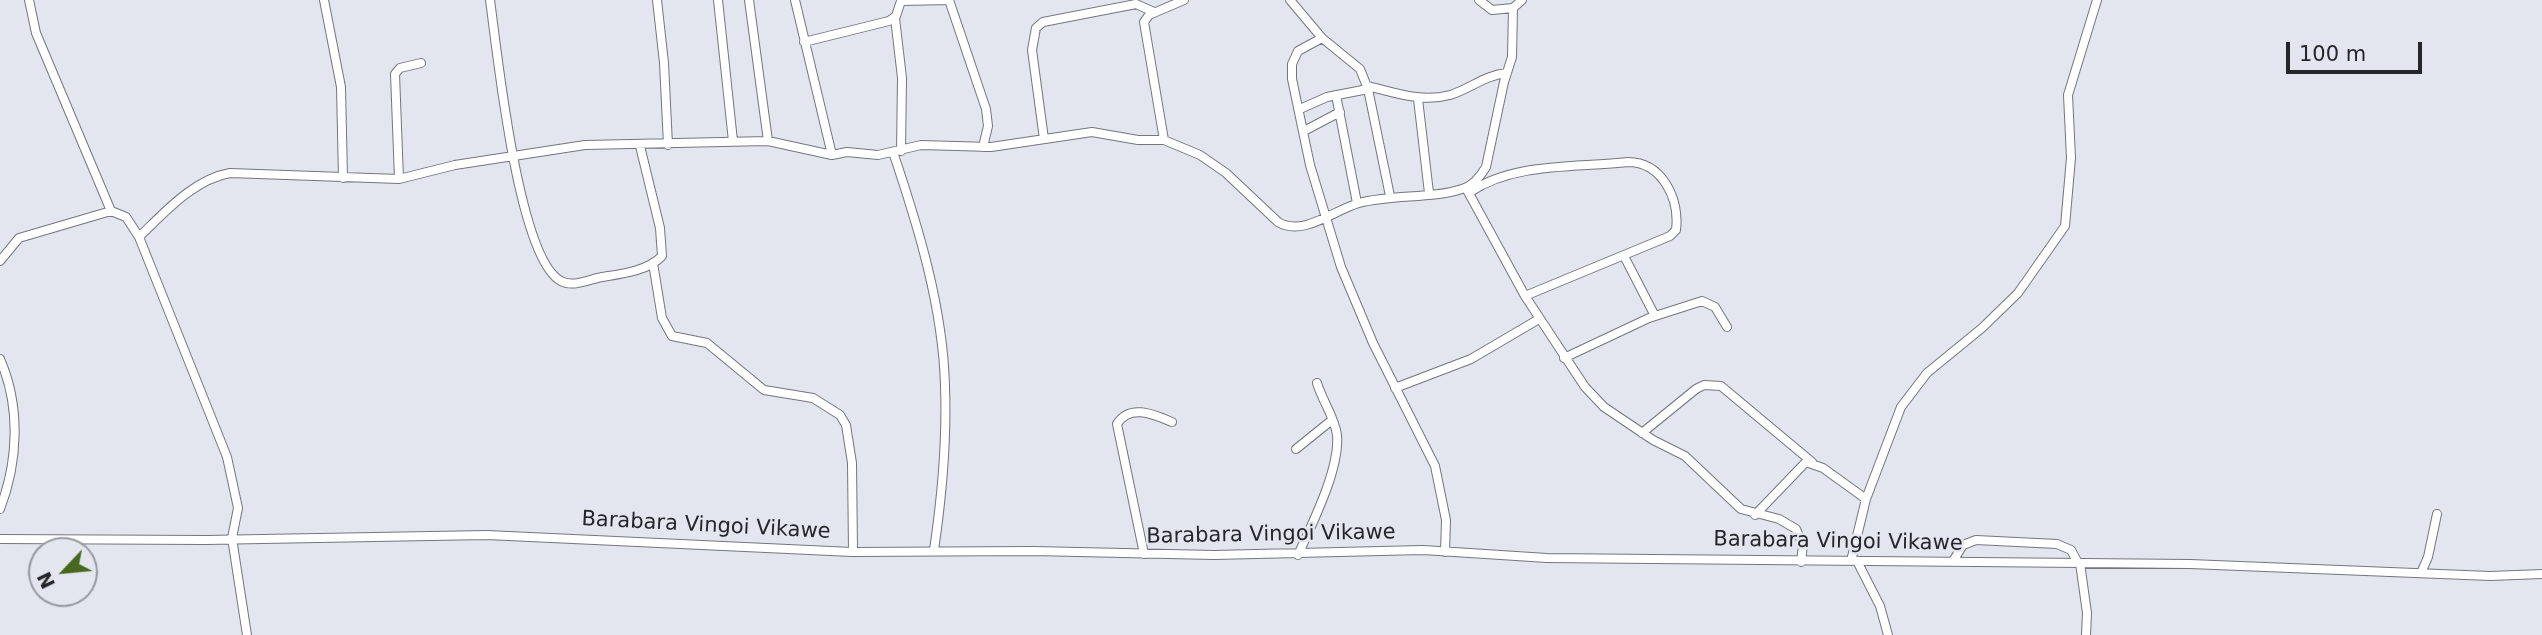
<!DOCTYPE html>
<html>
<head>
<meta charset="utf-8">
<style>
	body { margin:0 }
	#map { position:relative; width:2542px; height:635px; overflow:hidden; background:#e3e6ef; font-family:"DejaVu Sans",sans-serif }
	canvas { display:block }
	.north { position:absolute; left:28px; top:537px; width:70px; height:70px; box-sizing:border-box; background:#e3e6ef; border:2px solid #9799a0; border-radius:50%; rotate:244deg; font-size:19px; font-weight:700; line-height:28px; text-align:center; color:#25262a }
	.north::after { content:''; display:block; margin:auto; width:24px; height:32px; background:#47681e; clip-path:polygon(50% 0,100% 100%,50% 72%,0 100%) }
	.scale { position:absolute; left:2286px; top:42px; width:136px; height:32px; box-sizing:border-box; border:4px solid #25262a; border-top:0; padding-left:9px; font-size:21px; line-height:24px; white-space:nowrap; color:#25262a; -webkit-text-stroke:5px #e3e6ef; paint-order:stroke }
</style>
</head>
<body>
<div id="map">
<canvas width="2542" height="635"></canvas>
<div class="north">N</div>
<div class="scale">100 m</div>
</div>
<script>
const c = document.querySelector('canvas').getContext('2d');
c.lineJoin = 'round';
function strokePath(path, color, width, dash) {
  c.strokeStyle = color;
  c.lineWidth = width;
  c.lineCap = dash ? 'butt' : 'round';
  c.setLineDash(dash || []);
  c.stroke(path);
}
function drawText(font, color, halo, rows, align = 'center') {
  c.font = font + ' "DejaVu Sans",sans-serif';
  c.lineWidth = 5;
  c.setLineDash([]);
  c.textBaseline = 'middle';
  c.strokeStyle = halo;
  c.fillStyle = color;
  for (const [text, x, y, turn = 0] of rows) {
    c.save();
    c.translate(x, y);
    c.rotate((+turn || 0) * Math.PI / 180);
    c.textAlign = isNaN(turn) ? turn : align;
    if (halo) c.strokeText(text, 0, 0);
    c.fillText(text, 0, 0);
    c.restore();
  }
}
const street = new Path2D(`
	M 29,0 L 36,33 L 111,211 L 126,217 L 139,237
	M 324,0 L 341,87 L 343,178
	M 490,0 C 497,50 518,259 561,281 C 573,288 590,279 602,277 C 621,274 648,271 662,256 L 660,228 L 640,146
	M 657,0 L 664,63 L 668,145
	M 718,0 L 733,141
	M 749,0 L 768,141
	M 795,0 L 832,155
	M 949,0 L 986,109 L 988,126 L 983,147
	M 1290,0 L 1322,38 L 1360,69 L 1368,89 L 1390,196
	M 1479,0 L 1492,10 L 1513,8
	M 895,18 L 902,78 L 901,151
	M 1322,38 L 1298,51 L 1292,64 L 1292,79 L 1310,165 L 1341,267 L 1373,343 L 1435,466 L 1446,520 L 1445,552
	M 804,42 L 889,21 L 896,16 L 901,1 L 948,0
	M 1367,86 C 1394,92 1421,103 1450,95 C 1470,89 1485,75 1507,73
	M 1336,95 L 1357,203
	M 1418,99 L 1429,193
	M 1300,109 L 1327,97 L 1368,89
	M 1304,131 L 1340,112
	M 1044,139 L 1032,50 L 1036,28 L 1043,22 L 1136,4 L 1154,12
	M 1164,140 L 1144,22 L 1149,15 L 1184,0
	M 893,152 C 918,226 943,307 945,386 C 947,441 942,496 934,550
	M 399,179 L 395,74 L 400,68 L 421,63
	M 1466,188 L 1525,296 L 1585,387 L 1604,407 L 1653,440 L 1685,456 L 1741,509 L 1779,519 L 1796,529 L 1803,545 L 1801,562
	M 1470,192 C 1515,162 1576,168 1628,162 C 1662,162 1680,199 1676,230 L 1670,236 L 1525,296
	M 1624,256 L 1655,316
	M 0,261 L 19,238 L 111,211
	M 653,263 L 662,318 L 672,336 L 707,343 L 764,390 L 813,398 L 840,415 L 846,425 L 852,463 L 853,551
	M 1564,358 L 1649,318 L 1702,301 L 1715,307 L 1727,327
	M 0,359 C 21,407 18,462 0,509
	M 1395,388 L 1471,359 L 1539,319
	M 1642,433 L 1696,389 L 1704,385 L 1721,386 L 1812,462
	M 1296,449 L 1332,420
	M 1755,515 L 1806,462 L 1823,468 L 1866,499
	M 0,539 L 206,540 L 487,535 L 852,552 L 1033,551 L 1214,555 L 1423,550 L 1547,558 L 2190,564 L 2490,576 L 2542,574
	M 1144,554 L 1117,424 C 1130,403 1155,415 1172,422
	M 1298,555 C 1312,524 1340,469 1337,435 C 1335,418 1322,400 1317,383
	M 1851,561 L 1866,499 L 1901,407 L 1927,373 L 1982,328 L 2018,293 L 2065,226 L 2071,158 L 2068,95 L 2097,0
	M 1857,561 L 1880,606 L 1888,635
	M 1953,561 L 1963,545 L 1976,540 L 2057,544 L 2071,550 L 2078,563
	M 2080,563 L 2087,613 L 2086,635
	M 2421,573 L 2428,557 L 2437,514
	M 247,635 L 232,538 L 238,508 L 227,457 L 139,237 C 164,213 194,179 230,173 L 399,179 L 455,165 L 585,145 L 768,141 L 832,155 L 847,152 L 878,155 L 921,145 L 991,147 L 1092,132 L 1138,140 L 1164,140 L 1200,155 L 1226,173 L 1278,222 C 1303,237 1334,210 1359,203 C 1393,194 1431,199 1462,189 C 1473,186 1480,177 1486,167 L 1504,82 L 1512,57 L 1513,8 L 1522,0`);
const streetNames = [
	["Barabara Vingoi Vikawe",706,526,3],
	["Barabara Vingoi Vikawe",1271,535,-1],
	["Barabara Vingoi Vikawe",1838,542,1]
];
strokePath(street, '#74767e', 10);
strokePath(street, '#fff', 8);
drawText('21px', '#25262a', '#e3e6ef', streetNames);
</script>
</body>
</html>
